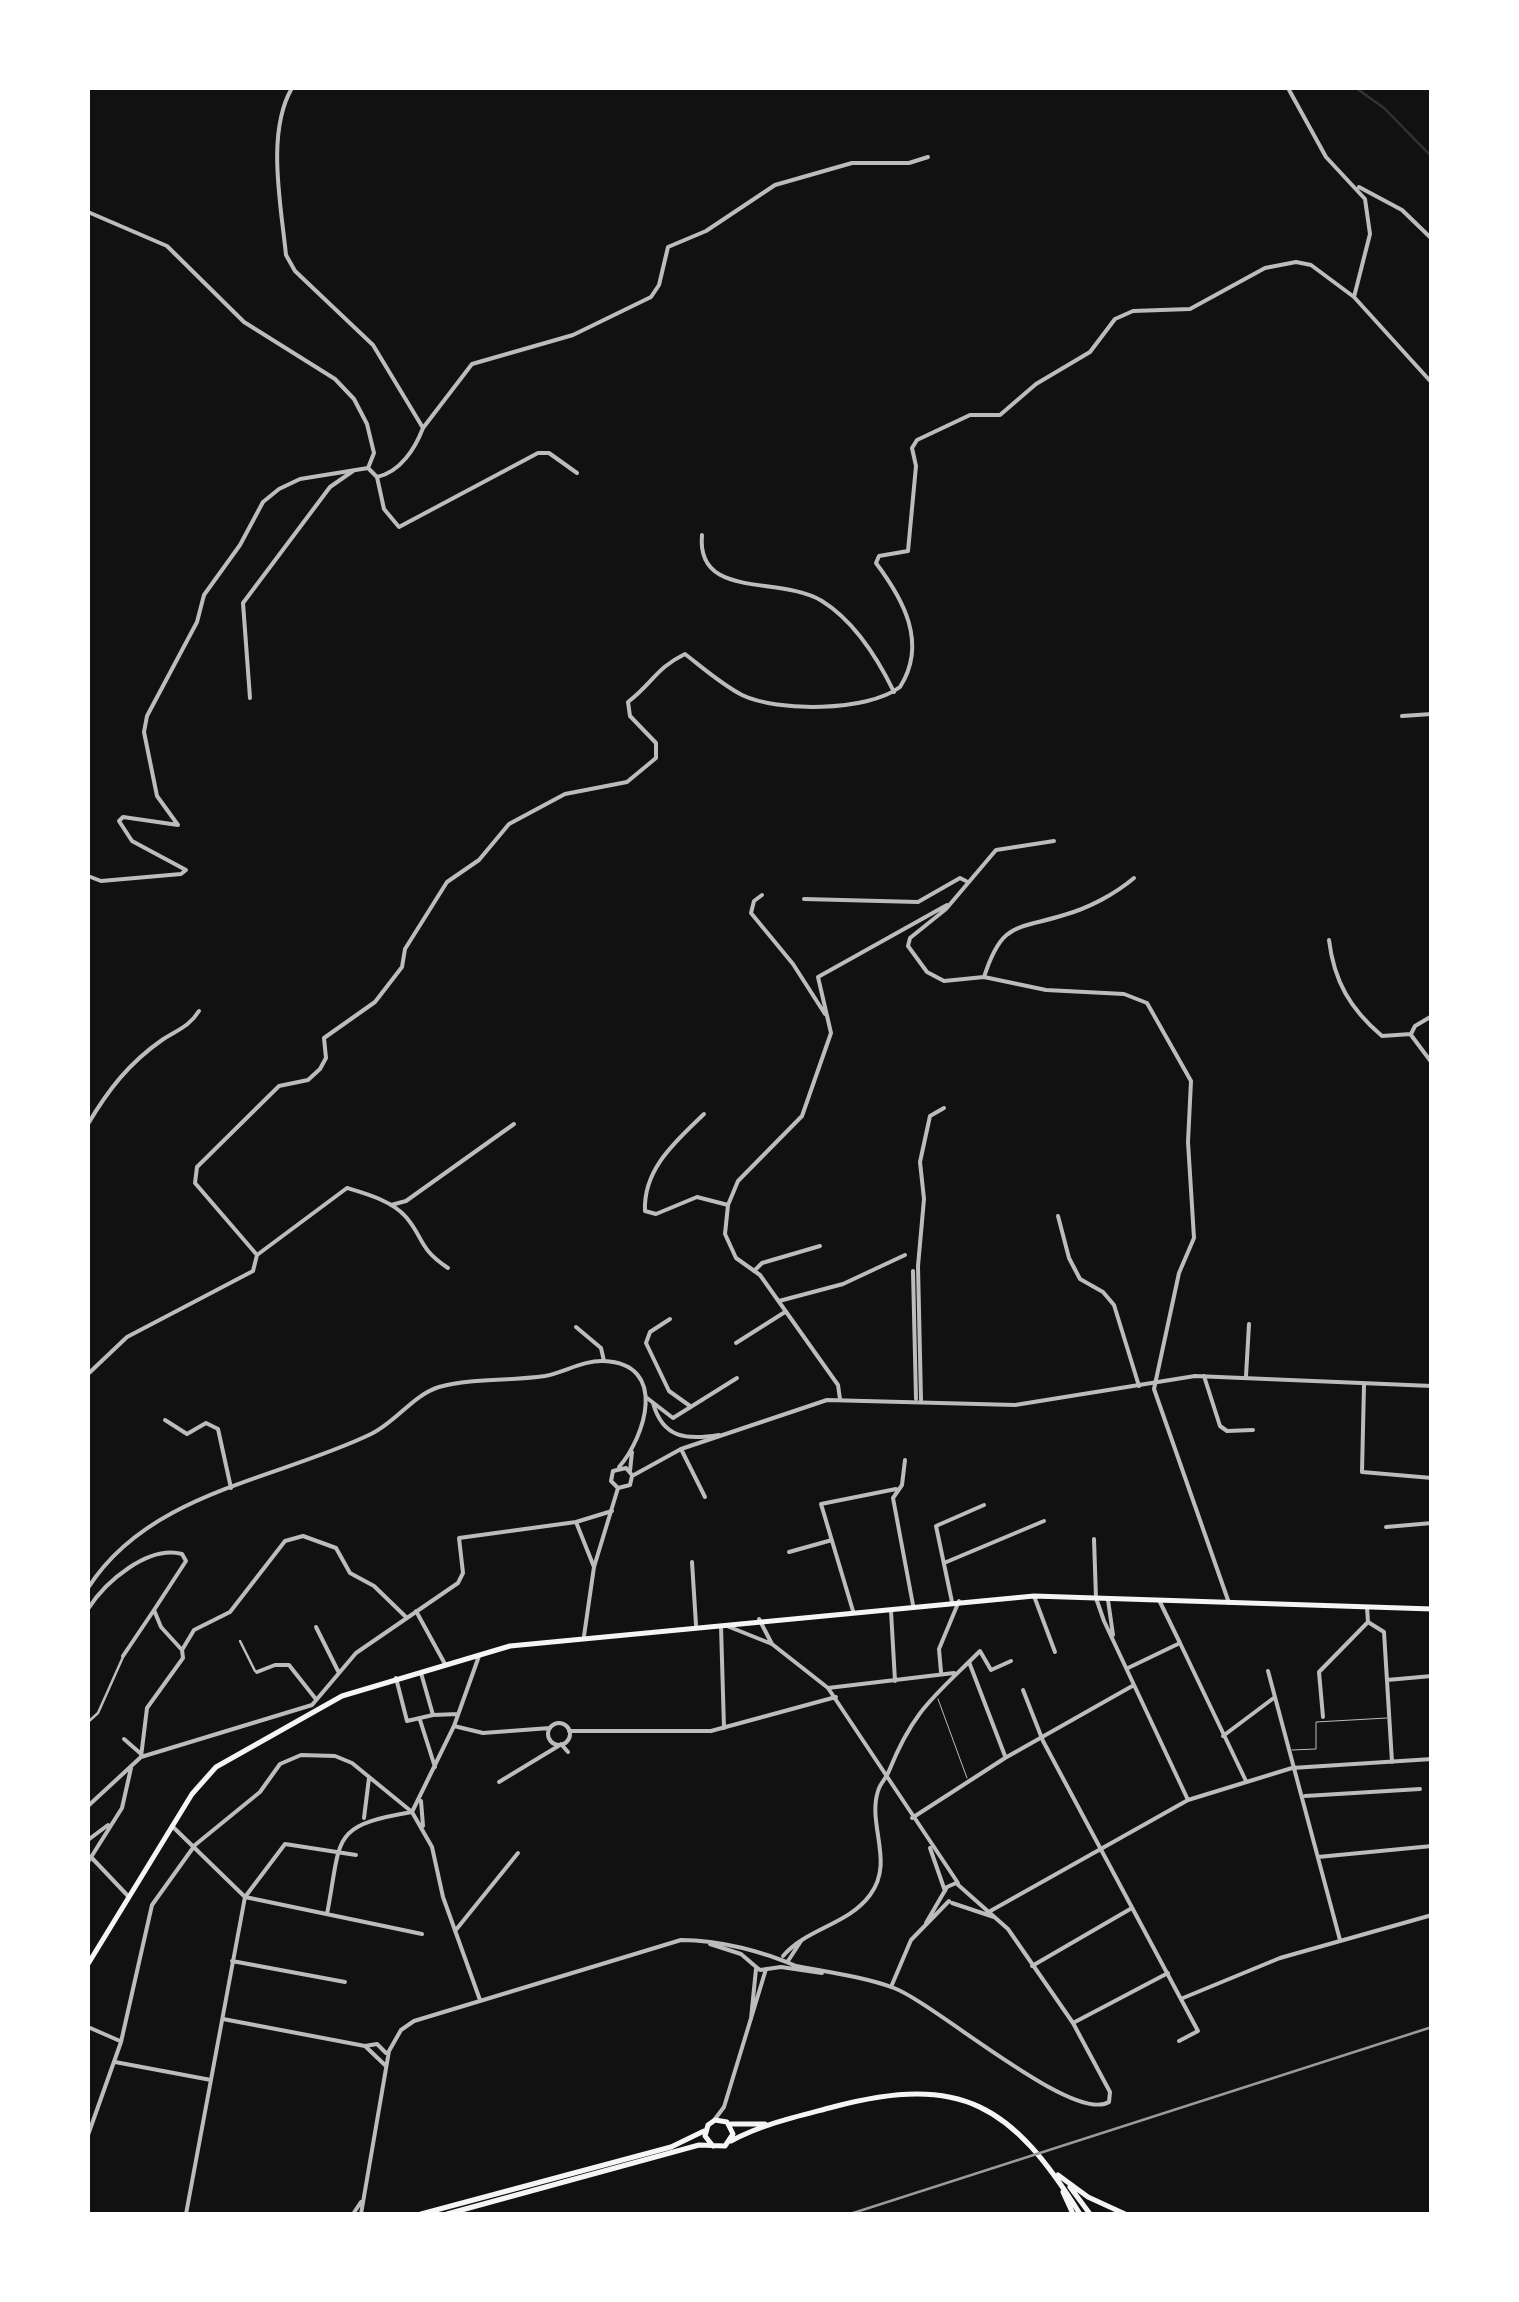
<!DOCTYPE html>
<html>
<head>
<meta charset="utf-8">
<style>
	body { margin:0 }
	#map { position:relative; width:1519px; height:2302px; overflow:hidden; background:#111; font-family:Lato,sans-serif }
	canvas { display:block }
	.frame { position:absolute; inset:0; border:90px solid #fff; pointer-events:none }
</style>
</head>
<body>
<div id="map">
<canvas width="1519" height="2302"></canvas>
<div class="frame"></div>
</div>
<script>
const c = document.querySelector('canvas').getContext('2d');
c.lineJoin = 'round';
function strokePath(path, color, width, dash) {
  c.strokeStyle = color;
  c.lineWidth = width;
  c.lineCap = dash ? 'butt' : 'round';
  c.setLineDash(dash || []);
  c.stroke(path);
}
const stream = new Path2D(`
	M 1356,88 L 1384,108 L 1432,157`);
const service = new Path2D(`
	M 938,1699 L 967,1778
	M 1292,1750 L 1316,1749 L 1316,1722 L 1387,1718`);
const pedestrian = new Path2D(`
	M 240,1641 L 255,1671
	M 88,1722 L 98,1713 L 123,1657`);
const minor = new Path2D(`
	M 1288,88 L 1326,157 L 1365,199 L 1370,234 L 1354,297
	M 1359,187 L 1402,210 L 1432,239
	M 88,212 L 167,246 L 244,322 L 335,379 L 354,399 L 367,424 L 374,453 L 368,468
	M 423,428 L 472,364 L 573,335 L 651,297 L 659,285 L 668,247 L 706,231 L 775,185 L 852,163 L 909,163 L 928,157
	M 377,477 L 384,509 L 399,527 L 538,453 L 549,453 L 577,473
	M 702,535 C 696,600 779,575 822,601 C 854,621 878,659 894,692
	M 250,698 L 243,603 L 330,487 L 353,471
	M 1402,716 L 1432,714
	M 1054,841 L 996,850 L 946,909 L 910,938 L 908,946 L 927,972 L 944,981 L 984,977 L 1046,990 L 1124,994 L 1147,1003 L 1191,1081 L 1188,1142 L 1194,1238 L 1179,1273 L 1154,1389 L 1229,1603
	M 88,876 L 101,881 L 181,874 L 186,870 L 132,841 L 119,821 L 123,817 L 178,825 L 157,796 L 144,732 L 147,716 L 197,622 L 204,595 L 240,545 L 263,502 L 279,489 L 300,479 L 368,468 L 377,477 C 400,472 415,449 423,428 L 373,345 L 295,271 L 286,255 C 281,205 266,132 292,88
	M 762,895 L 754,901 L 751,913 L 793,964 L 825,1014
	M 804,899 L 918,902 L 960,878 L 966,881
	M 1329,940 C 1334,981 1350,1009 1382,1036 L 1411,1034
	M 984,977 C 1002,921 1016,930 1064,915 C 1089,908 1115,894 1134,878
	M 1411,1034 L 1415,1026 L 1432,1016
	M 1411,1035 L 1432,1063
	M 704,1114 C 676,1141 643,1169 645,1211 L 656,1214 L 697,1197 L 728,1205
	M 88,1124 C 108,1090 129,1063 162,1040 C 177,1030 189,1027 199,1011
	M 391,1205 L 406,1201 L 514,1124
	M 1058,1216 L 1069,1258 L 1080,1279 L 1103,1292 L 1114,1305 L 1139,1386
	M 257,1255 L 195,1183 L 197,1167 L 279,1086 L 308,1080 L 320,1069 L 326,1058 L 324,1038 L 375,1002 L 402,967 L 405,949 L 447,882 L 479,860 L 509,824 L 565,794 L 627,782 L 656,758 L 656,743 L 630,716 L 628,702 C 652,684 656,668 685,654 C 703,668 721,684 742,695 C 777,712 867,712 900,687 C 928,643 903,599 876,563 L 879,556 L 908,551 L 916,466 L 912,448 L 917,440 L 970,415 L 1000,415 L 1036,384 L 1090,352 L 1115,319 L 1133,311 L 1190,309 L 1265,268 L 1296,262 L 1311,265 L 1354,297 L 1432,383
	M 257,1255 L 347,1188 C 367,1194 392,1201 406,1217 C 424,1238 418,1248 448,1268
	M 754,1271 L 762,1263 L 820,1246
	M 913,1271 L 916,1399
	M 779,1301 L 843,1284 L 905,1255
	M 670,1319 L 650,1332 L 646,1343 L 669,1391 L 690,1406
	M 576,1327 L 601,1348 L 604,1361
	M 736,1343 L 785,1312
	M 88,1374 L 127,1337 L 253,1271 L 257,1255
	M 1204,1376 L 1220,1426 L 1227,1431 L 1253,1430
	M 1246,1376 L 1249,1324
	M 1364,1385 L 1362,1472 L 1432,1478
	M 647,1398 L 673,1418 L 737,1378
	M 840,1399 L 838,1385 L 760,1275 L 736,1258 L 725,1234 L 728,1205 L 738,1181 L 802,1116 L 831,1033 L 818,977 L 947,905
	M 921,1400 L 918,1266 L 924,1199 L 920,1162 L 930,1116 L 944,1108
	M 653,1403 C 663,1439 687,1440 719,1435
	M 165,1420 L 187,1434 L 206,1423 L 218,1429 L 231,1488
	M 681,1449 L 705,1497
	M 905,1460 L 902,1485 L 893,1498 L 913,1605
	M 576,1522 L 594,1567
	M 1386,1527 L 1432,1523
	M 1094,1539 L 1096,1598 L 1104,1621 L 1188,1800
	M 789,1552 L 832,1540
	M 692,1562 L 696,1625
	M 944,1563 L 1044,1521
	M 1034,1596 L 1055,1652
	M 1108,1600 L 1113,1635
	M 952,1602 L 936,1526 L 984,1505
	M 1160,1602 L 1180,1643
	M 1367,1607 L 1368,1622 L 1384,1632 L 1392,1762
	M 88,1609 C 105,1582 148,1545 182,1554 L 186,1561 L 154,1610 L 161,1627 L 182,1650
	M 416,1611 L 445,1664
	M 853,1611 L 821,1504 L 896,1489
	M 891,1611 L 895,1681
	M 759,1619 L 772,1644
	M 721,1626 L 724,1728
	M 727,1626 L 772,1644 L 828,1688 L 958,1883
	M 316,1627 L 338,1671
	M 123,1656 L 154,1610
	M 969,1662 L 1005,1756
	M 1128,1668 L 1180,1643 L 1246,1781
	M 1268,1671 L 1340,1940
	M 257,1672 L 275,1665 L 289,1665 L 315,1698
	M 941,1672 L 939,1649 L 959,1601
	M 396,1678 L 407,1721 L 433,1715 L 421,1673
	M 1387,1680 L 1432,1676
	M 828,1688 L 954,1673
	M 1023,1690 L 1043,1741 L 1198,2031 L 1179,2041
	M 312,1705 L 356,1653 L 458,1583 L 463,1573 L 459,1538 L 576,1522 L 612,1511
	M 433,1715 L 458,1714
	M 1323,1717 L 1319,1672 L 1368,1622
	M 420,1720 L 435,1767
	M548 1734a11 11 0 1 1 22 0a11 11 0 1 1-22 0Z
	M 454,1726 L 483,1733 L 550,1728
	M 569,1731 L 711,1731 L 836,1697
	M 1223,1736 L 1275,1697
	M 124,1739 L 140,1753
	M 561,1744 L 568,1752
	M 141,1757 L 147,1708 L 183,1658 L 182,1650 L 194,1630 L 230,1612 L 285,1541 L 303,1536 L 336,1548 L 350,1573 L 374,1586 L 407,1618
	M 499,1782 L 560,1745
	M 1305,1796 L 1420,1789
	M 421,1801 L 423,1826
	M 88,1806 L 141,1757 L 312,1705
	M 412,1812 L 454,1726 L 479,1656
	M 364,1818 L 369,1778
	M 912,1818 L 1005,1758 L 1134,1685
	M 172,1826 L 245,1897 L 422,1934
	M 88,1840 L 108,1825
	M 930,1848 L 945,1891
	M 91,1857 L 128,1896
	M 1318,1857 L 1432,1846
	M 88,1862 L 122,1808 L 131,1768
	M 952,1903 L 994,1917
	M 327,1914 C 342,1837 329,1826 412,1812
	M 985,1914 L 1188,1800 L 1292,1768 L 1432,1759
	M 455,1931 L 518,1853
	M 710,1944 L 741,1954 L 755,1966
	M 783,1956 C 807,1928 848,1925 870,1895 C 895,1862 867,1825 878,1791 C 880,1783 886,1779 889,1771 C 914,1709 934,1697 980,1651 L 991,1670 L 1011,1661
	M 232,1961 L 345,1982
	M 788,1961 L 801,1941
	M 755,1966 L 760,1970 L 781,1967 L 822,1973
	M 1032,1966 L 1132,1908
	M 891,1987 L 911,1940 L 949,1901
	M 1183,1998 L 1280,1958 L 1432,1915
	M 223,2019 L 365,2046 L 386,2066
	M 751,2019 L 756,1969
	M 1073,2023 L 1168,1973
	M 88,2027 L 120,2041
	M 365,2046 L 377,2044 L 386,2053
	M 115,2062 L 211,2080
	M 715,2119 L 724,2107 L 766,1969
	M 88,2135 L 121,2042 L 152,1905 L 195,1845 L 260,1792 L 280,1764 L 301,1755 L 335,1756 L 352,1763 L 412,1812 L 432,1847 L 443,1897 L 480,2000
	M 186,2214 L 245,1897 L 285,1844 L 356,1855
	M 353,2214 L 361,2202
	M 361,2214 L 389,2051 L 401,2030 L 414,2021 L 681,1940 C 721,1940 764,1952 796,1966 C 827,1972 865,1977 894,1988 C 936,2004 1073,2124 1109,2102 L 1110,2092 L 1073,2023 L 1008,1929 L 956,1883 L 947,1887 L 926,1923`);
const tertiary = new Path2D(`
	M 630,1471 L 632,1452
	M 632,1476 L 681,1449 L 827,1400 L 1015,1405 L 1195,1376 L 1432,1386
	M 618,1488 L 611,1481 L 613,1471 L 626,1468 L 632,1475
	M 618,1488 L 630,1485 L 632,1476
	M 88,1588 C 149,1492 276,1480 371,1434 C 395,1423 413,1395 439,1387 C 473,1378 511,1381 545,1376 C 565,1372 584,1360 604,1361 C 669,1364 645,1437 619,1467
	M 584,1636 L 594,1567 L 618,1488`);
const primary = new Path2D(`
	M 88,1964 L 192,1794 L 216,1767 L 342,1696 L 510,1646 L 1034,1596 L 1432,1609
	M 731,2124 L 765,2124
	M 731,2141 C 762,2124 799,2116 833,2107 C 962,2073 1012,2105 1080,2214
	M 1058,2175 L 1088,2197 L 1125,2214
	M 1070,2187 L 1090,2214
	M 1063,2192 L 1073,2214
	M 421,2214 L 671,2147 L 704,2131
	M 447,2214 L 699,2145 L 725,2146 L 733,2134 L 727,2122 L 715,2120 L 708,2125 L 705,2136 L 713,2146`);
const rail = new Path2D(`
	M 850,2214 L 1432,2027`);
strokePath(stream, '#333', 2.5);
strokePath(service, '#bcbcbc', 1);
strokePath(pedestrian, '#bcbcbc', 2.5);
strokePath(minor, '#bcbcbc', 4);
strokePath(tertiary, '#bcbcbc', 4);
strokePath(primary, '#f5f5f5', 5);
strokePath(rail, '#9a9a9a', 2.5);
</script>
</body>
</html>
